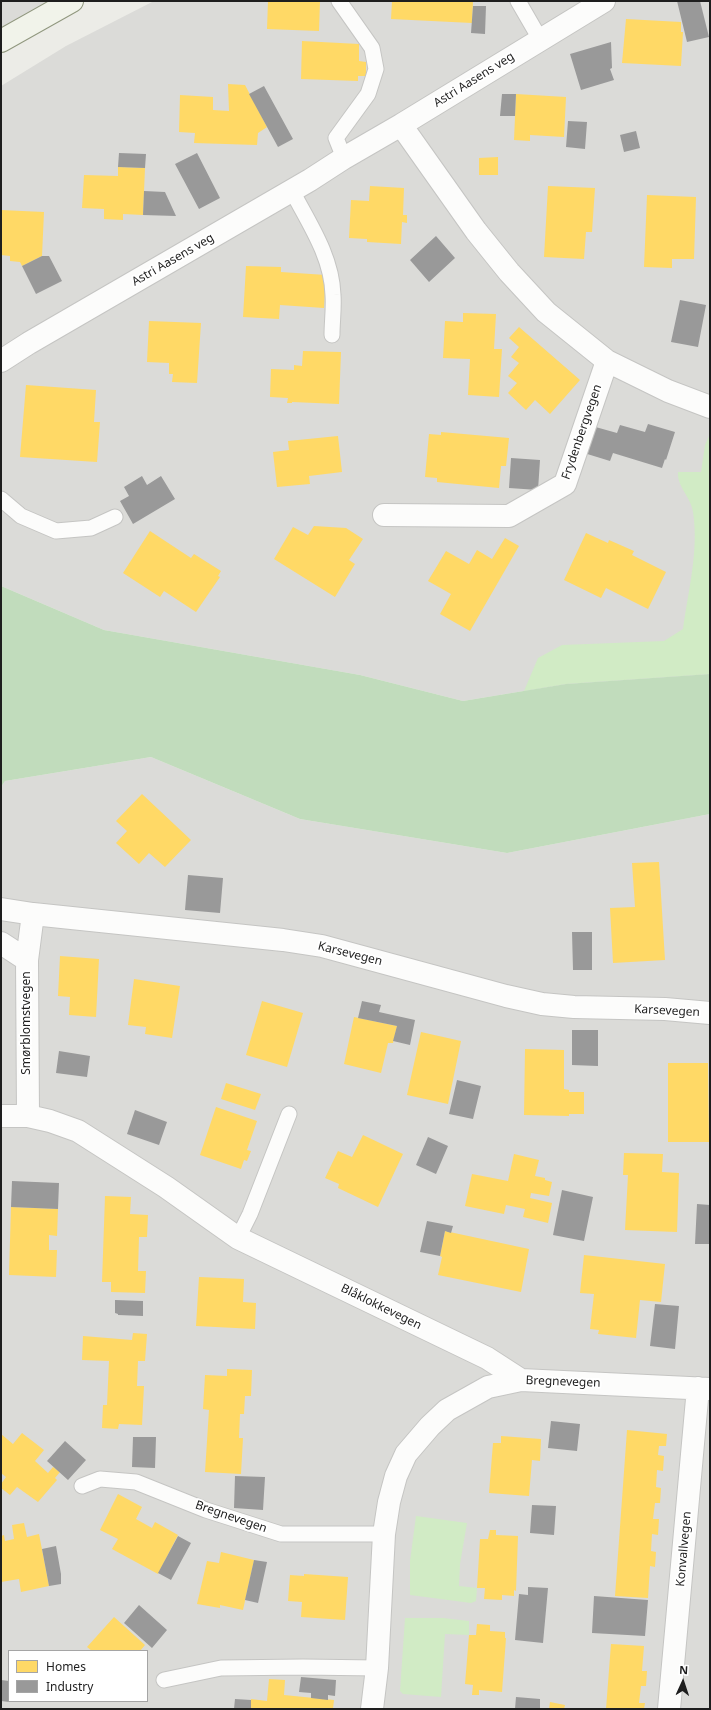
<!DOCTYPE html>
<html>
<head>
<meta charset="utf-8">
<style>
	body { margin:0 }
	#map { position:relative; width:711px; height:1710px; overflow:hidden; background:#ecece7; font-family:"Noto Sans",sans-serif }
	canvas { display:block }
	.frame { position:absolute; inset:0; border:2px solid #1e1e1e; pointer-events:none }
	.legend { position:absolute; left:8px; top:1650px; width:140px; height:52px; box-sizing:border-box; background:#fff; border:1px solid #a5a5a5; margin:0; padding:5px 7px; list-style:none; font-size:12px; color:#1e1e1e }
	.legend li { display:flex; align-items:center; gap:8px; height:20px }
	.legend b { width:20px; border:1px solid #a5a5a5 }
	.north { position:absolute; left:663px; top:1662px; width:40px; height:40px; -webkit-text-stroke:3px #fff; paint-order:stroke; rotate:3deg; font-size:11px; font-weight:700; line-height:16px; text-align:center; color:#1e1e1e }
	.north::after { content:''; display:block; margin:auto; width:14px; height:18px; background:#1e1e1e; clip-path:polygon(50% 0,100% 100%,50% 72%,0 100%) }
</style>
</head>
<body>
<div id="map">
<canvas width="711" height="1710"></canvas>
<div class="frame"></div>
<ul class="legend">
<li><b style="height:11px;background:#ffd966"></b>Homes</li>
<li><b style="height:11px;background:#999"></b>Industry</li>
</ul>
<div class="north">N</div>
</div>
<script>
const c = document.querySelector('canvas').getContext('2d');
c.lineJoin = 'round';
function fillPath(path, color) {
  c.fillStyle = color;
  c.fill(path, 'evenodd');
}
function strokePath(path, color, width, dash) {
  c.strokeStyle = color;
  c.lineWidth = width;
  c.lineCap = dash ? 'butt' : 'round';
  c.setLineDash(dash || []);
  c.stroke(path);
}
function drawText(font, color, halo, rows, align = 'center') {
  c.font = font + ' "Noto Sans",sans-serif';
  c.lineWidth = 4;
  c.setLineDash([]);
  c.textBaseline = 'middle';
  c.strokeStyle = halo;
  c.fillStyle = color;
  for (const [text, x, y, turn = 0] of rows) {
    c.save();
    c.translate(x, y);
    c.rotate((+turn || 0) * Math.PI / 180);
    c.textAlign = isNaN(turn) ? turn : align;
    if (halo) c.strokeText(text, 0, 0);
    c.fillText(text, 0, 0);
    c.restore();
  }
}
const residential = new Path2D(`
	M 1,1 L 72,1 L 1,41 Z
	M 154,1 L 710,1 L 710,674 L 566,684 L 463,701 L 360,675 L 104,630 L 1,586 L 1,86 L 66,46 Z
	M 151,757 L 300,819 L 507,853 L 710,814 L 710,1709 L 1,1709 L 1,787 L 5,781 ZM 9,1651 L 147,1651 L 147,1701 L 9,1701 Z`);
const grass = new Path2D(`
	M 710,434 L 710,674 L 566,684 L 524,691 L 538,658 L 562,645 L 664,641 L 683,629 C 688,591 699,551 693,512 C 691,497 677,487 678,472 L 701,472 L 705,445 Z
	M 416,1516 L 467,1523 L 460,1564 L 459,1586 L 477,1588 L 476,1601 L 471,1603 L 410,1595 L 410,1561 Z
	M 405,1618 L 443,1618 L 469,1621 L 469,1635 L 445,1634 L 441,1697 L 403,1694 L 400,1691 Z`);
const forest = new Path2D(`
	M 1,586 L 104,630 L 360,675 L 463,701 L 566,684 L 710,674 L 710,814 L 507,853 L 300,819 L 151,757 L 5,781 L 1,787 Z`);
const homes = new Path2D(`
	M 268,1 L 320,1 L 319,31 L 267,29 Z
	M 392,1 L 473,1 L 472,23 L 391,19 Z
	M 626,19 L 681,22 L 681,32 L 683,32 L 681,66 L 622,63 Z
	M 302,41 L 359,44 L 359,61 L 366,62 L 366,76 L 358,76 L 358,81 L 301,79 Z
	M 228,84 L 245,85 L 267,127 L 258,133 L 257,145 L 194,143 L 195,133 L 179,132 L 180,95 L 213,97 L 213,110 L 229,111 Z
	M 516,94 L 566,97 L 564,137 L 530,135 L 530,141 L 514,140 Z
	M 498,157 L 498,175 L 479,175 L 479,158 Z
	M 118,167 L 145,168 L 143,215 L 123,214 L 123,220 L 104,219 L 104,209 L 82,208 L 84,175 L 118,176 Z
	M 370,186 L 404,188 L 403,215 L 407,215 L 407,223 L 402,222 L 401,244 L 367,242 L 367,239 L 349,238 L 351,200 L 369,201 Z
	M 548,186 L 595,188 L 592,232 L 586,232 L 584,259 L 544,257 Z
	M 647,195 L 696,197 L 694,259 L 672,259 L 672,268 L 644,267 Z
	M 1,210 L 44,212 L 42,256 L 22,266 L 20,262 L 10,261 L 10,256 L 1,255 Z
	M 246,266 L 281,267 L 281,272 L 326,275 L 324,308 L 280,305 L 279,319 L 243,317 Z
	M 463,313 L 496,314 L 494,349 L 502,349 L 499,397 L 468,395 L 470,359 L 443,358 L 445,321 L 463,322 Z
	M 149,321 L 201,323 L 197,383 L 172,382 L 173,374 L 169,374 L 169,363 L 147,362 Z
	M 519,327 L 580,380 L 550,414 L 535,400 L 526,410 L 508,393 L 517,383 L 508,376 L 519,363 L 511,357 L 519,347 L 509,338 Z
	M 303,351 L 341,352 L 339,404 L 292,402 L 292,403 L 287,403 L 288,398 L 270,397 L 271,369 L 294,370 L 294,365 L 302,366 Z
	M 26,385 L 96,390 L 94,422 L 100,422 L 97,462 L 20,457 Z
	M 441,432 L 509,438 L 506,466 L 501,466 L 499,488 L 437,482 L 437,478 L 425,477 L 429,434 L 441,435 Z
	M 338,436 L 342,472 L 309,476 L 310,484 L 277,487 L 273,452 L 289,450 L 288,441 Z
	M 314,526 L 346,528 L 363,539 L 349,560 L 355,564 L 335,597 L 274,559 L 293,527 L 308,535 Z
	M 150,531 L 191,558 L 194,554 L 221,571 L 218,576 L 220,577 L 196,612 L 164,591 L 160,597 L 123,573 Z
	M 586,533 L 608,543 L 609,540 L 634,551 L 632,555 L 666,572 L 648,609 L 606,588 L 601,598 L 564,580 Z
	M 505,538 L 519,546 L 470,631 L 440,614 L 451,594 L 428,581 L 446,551 L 469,564 L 477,550 L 492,559 Z
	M 142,794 L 191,840 L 165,867 L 149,853 L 139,864 L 116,843 L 127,831 L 116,821 Z
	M 659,862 L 665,960 L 613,963 L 610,908 L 635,907 L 632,863 Z
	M 60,956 L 99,959 L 96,1017 L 69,1015 L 70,997 L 58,996 Z
	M 134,979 L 180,986 L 172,1038 L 145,1034 L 146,1027 L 128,1025 Z
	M 262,1001 L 303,1013 L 287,1067 L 246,1055 Z
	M 354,1017 L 397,1026 L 393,1043 L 388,1043 L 381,1073 L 344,1064 Z
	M 421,1032 L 461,1041 L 448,1104 L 407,1095 Z
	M 525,1049 L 564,1050 L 564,1089 L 569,1090 L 569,1092 L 584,1092 L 584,1114 L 569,1114 L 569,1116 L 524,1115 Z
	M 668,1063 L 708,1063 L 709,1142 L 668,1142 Z
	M 226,1083 L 261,1094 L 255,1110 L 221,1099 Z
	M 216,1107 L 257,1121 L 247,1150 L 251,1151 L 247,1161 L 244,1160 L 241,1169 L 200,1155 Z
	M 363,1135 L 403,1154 L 378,1207 L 338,1188 L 339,1184 L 325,1178 L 338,1151 L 352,1157 Z
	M 624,1153 L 663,1154 L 662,1172 L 679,1173 L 677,1232 L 625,1230 L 628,1175 L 623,1175 Z
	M 514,1154 L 539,1160 L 535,1176 L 545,1178 L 545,1180 L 552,1182 L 549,1196 L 531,1193 L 530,1198 L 552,1203 L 548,1223 L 523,1217 L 525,1209 L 506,1205 L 504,1214 L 465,1206 L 472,1174 L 508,1181 Z
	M 105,1196 L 131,1197 L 130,1214 L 148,1215 L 147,1237 L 139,1237 L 138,1271 L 146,1271 L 145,1293 L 111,1292 L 111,1282 L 102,1282 Z
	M 11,1207 L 58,1209 L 57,1236 L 49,1235 L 49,1250 L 57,1250 L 56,1277 L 9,1275 Z
	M 445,1231 L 529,1249 L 521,1292 L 438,1275 L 442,1257 L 440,1256 Z
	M 584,1255 L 665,1264 L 661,1302 L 640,1300 L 636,1338 L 598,1334 L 599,1330 L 590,1329 L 594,1294 L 580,1293 Z
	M 199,1277 L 244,1279 L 243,1302 L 256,1303 L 255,1329 L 196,1326 Z
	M 133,1333 L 147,1334 L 145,1361 L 138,1361 L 137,1386 L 144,1386 L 142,1425 L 119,1424 L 118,1429 L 102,1428 L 103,1405 L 107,1405 L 109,1361 L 82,1360 L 83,1336 L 132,1340 Z
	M 227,1369 L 252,1370 L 251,1396 L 245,1396 L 244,1414 L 240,1414 L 239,1438 L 243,1438 L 241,1474 L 205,1472 L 209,1410 L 203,1409 L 205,1375 L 227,1376 Z
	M 627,1430 L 667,1434 L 666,1446 L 659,1446 L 658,1455 L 664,1456 L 663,1471 L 657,1470 L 656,1487 L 661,1488 L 660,1503 L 655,1503 L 653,1519 L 659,1519 L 658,1535 L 652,1534 L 651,1551 L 656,1552 L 655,1567 L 650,1566 L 648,1598 L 615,1596 Z
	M 22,1433 L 44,1450 L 35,1461 L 48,1473 L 53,1467 L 60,1472 L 55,1478 L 57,1480 L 38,1502 L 17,1487 L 10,1495 L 1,1488 L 1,1484 L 6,1477 L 1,1473 L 1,1434 L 13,1444 Z
	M 501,1436 L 541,1439 L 540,1461 L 532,1460 L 529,1496 L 489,1493 L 493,1443 L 501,1443 Z
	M 118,1494 L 142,1507 L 136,1519 L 152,1528 L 155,1522 L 178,1535 L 158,1574 L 112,1549 L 118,1539 L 100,1530 Z
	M 24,1523 L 27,1537 L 39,1534 L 49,1586 L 21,1592 L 19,1579 L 1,1582 L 1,1536 L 4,1535 L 5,1541 L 14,1539 L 12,1525 Z
	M 490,1530 L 496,1530 L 496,1535 L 518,1536 L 516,1591 L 514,1590 L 514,1596 L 502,1595 L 502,1600 L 484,1599 L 485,1588 L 477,1588 L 480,1539 L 488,1539 Z
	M 221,1552 L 254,1560 L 243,1610 L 220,1605 L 220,1608 L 197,1604 L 207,1561 L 219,1563 Z
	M 304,1574 L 348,1577 L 345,1620 L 301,1617 L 302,1602 L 288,1601 L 290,1575 L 304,1576 Z
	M 114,1617 L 145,1645 L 140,1651 L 92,1651 L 87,1647 Z
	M 477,1624 L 490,1625 L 490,1631 L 505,1632 L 505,1638 L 506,1638 L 502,1692 L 479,1690 L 479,1695 L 472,1695 L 473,1685 L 465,1684 L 469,1635 L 476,1635 Z
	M 611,1644 L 644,1646 L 642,1671 L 647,1671 L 646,1686 L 641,1686 L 639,1703 L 645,1703 L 644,1709 L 606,1709 Z
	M 269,1679 L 285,1680 L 284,1695 L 334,1700 L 333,1709 L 251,1709 L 251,1699 L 267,1701 Z
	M 550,1702 L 565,1705 L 564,1709 L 549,1709 Z`);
const industry = new Path2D(`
	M 677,1 L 700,1 L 709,37 L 687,42 Z
	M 473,6 L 486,6 L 485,34 L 471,33 Z
	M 611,42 L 612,68 L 610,69 L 614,80 L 581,90 L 570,54 Z
	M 264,86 L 293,139 L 278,147 L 249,94 Z
	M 502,94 L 516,94 L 515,116 L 500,116 Z
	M 568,121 L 587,122 L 585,149 L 566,147 Z
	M 636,131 L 640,148 L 624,152 L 620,135 Z
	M 119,153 L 146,154 L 145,168 L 118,167 Z
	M 197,153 L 220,198 L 199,209 L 175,164 Z
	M 144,191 L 165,192 L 176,216 L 143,215 Z
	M 436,236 L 455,258 L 429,282 L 410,260 Z
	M 42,256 L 49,256 L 62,281 L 36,294 L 22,266 Z
	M 680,300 L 706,305 L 698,347 L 671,342 Z
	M 648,424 L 675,432 L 666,460 L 665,459 L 662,468 L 613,453 L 610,461 L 584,453 L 592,426 L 617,433 L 620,425 L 645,432 Z
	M 511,458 L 540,460 L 538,490 L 509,488 Z
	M 142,476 L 147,485 L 161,476 L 175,499 L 133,524 L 120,501 L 129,496 L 124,487 Z
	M 188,875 L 223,878 L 220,913 L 185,910 Z
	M 572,932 L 592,932 L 592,970 L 573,970 Z
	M 362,1001 L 381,1005 L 379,1012 L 415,1020 L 410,1045 L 393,1041 L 397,1026 L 358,1018 Z
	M 572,1030 L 598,1030 L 598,1066 L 572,1065 Z
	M 59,1051 L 90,1056 L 87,1077 L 56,1073 Z
	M 457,1080 L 481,1086 L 473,1119 L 449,1114 Z
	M 135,1110 L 167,1122 L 159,1145 L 127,1134 Z
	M 428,1137 L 448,1146 L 436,1174 L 416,1165 Z
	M 12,1181 L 59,1183 L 58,1209 L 11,1207 Z
	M 562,1190 L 593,1197 L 584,1241 L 553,1235 Z
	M 697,1204 L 710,1205 L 710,1244 L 695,1244 Z
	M 427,1221 L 453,1226 L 451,1233 L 445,1231 L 440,1256 L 420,1252 Z
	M 115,1300 L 143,1301 L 143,1316 L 118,1315 L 118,1314 L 115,1313 Z
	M 655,1304 L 679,1306 L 675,1349 L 650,1346 Z
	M 551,1421 L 580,1424 L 577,1451 L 548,1448 Z
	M 133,1437 L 156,1437 L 155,1468 L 132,1467 Z
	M 65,1441 L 86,1460 L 68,1480 L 47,1461 Z
	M 235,1476 L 265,1477 L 263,1510 L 234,1508 Z
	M 532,1505 L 556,1506 L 554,1535 L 530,1533 Z
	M 178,1536 L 191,1543 L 171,1580 L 158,1573 Z
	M 56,1546 L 61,1574 L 61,1584 L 49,1586 L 42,1549 Z
	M 254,1560 L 267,1562 L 258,1603 L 245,1600 Z
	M 528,1587 L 548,1588 L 543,1643 L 515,1640 L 519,1594 L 528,1595 Z
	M 594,1596 L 648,1600 L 645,1636 L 592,1633 Z
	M 139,1605 L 167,1630 L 152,1648 L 124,1623 Z
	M 301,1677 L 336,1680 L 335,1696 L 328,1695 L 328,1700 L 311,1698 L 311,1693 L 299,1692 Z
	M 1,1680 L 9,1681 L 9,1702 L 1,1701 Z
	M 516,1697 L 540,1699 L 540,1709 L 515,1709 Z
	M 235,1699 L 251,1700 L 251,1709 L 234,1709 Z`);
const service = new Path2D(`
	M 339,1 L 372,48 L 376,69 L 368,94 L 336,138 L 344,158
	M 518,1 L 540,39
	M 292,191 C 309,223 332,257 333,295 C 334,308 332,322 332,335
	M 1,499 L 21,516 L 56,531 L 91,528 L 115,517
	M 238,1238 L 250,1214 L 289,1114
	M 82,1486 L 100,1479 L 136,1482 L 206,1510 L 281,1534 L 384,1534
	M 164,1680 L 221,1668 L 303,1667 L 377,1668`);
const minor = new Path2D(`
	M 401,125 L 476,231 L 509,272 L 546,312 L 607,361 L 668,391 L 710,407
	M 1,361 L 29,343 L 310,180 L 344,158 L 401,125 L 604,1
	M 384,515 L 509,516 L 565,484 L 607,361
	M 1,909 L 33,914
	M 1,943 L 27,960 L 28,1116
	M 27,960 L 33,914 L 283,940 L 322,946 L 506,996 L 542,1004 L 574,1007 L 665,1009 L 710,1013
	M 1,1116 L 28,1116 L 50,1121 L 78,1131 L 166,1187 L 238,1238 L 487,1358 L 521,1380
	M 372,1709 L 377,1668 L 384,1534 L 389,1502 L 396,1476 L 406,1454 L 430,1426 L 447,1410 L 488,1387 L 521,1380 L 710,1389
	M 669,1709 L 698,1388`);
const secondary = new Path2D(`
	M 1,41 L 72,1`);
const streetNames = [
	["Astri Aasens veg",474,80,-32],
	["Astri Aasens veg",173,260,-30],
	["Frydenbergvegen",582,432,-71],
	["Karsevegen",350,954,14],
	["Karsevegen",667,1011,3],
	["Smørblomstvegen",27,1023,-90],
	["Blåklokkevegen",381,1307,26],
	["Bregnevegen",563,1382,2],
	["Bregnevegen",231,1517,19],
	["Konvallvegen",684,1549,-85]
];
fillPath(residential, '#dbdbd8');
fillPath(grass, '#d1ebc5');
fillPath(forest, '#c1dcbc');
fillPath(homes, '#ffd966');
fillPath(industry, '#999');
strokePath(service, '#c5c5c3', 17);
strokePath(minor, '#c5c5c3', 24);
strokePath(secondary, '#90977e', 24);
strokePath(service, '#fcfcfb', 15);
strokePath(minor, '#fcfcfb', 22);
strokePath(secondary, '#f1f3ea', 22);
drawText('12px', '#1e1e1e', '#fff', streetNames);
</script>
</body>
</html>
